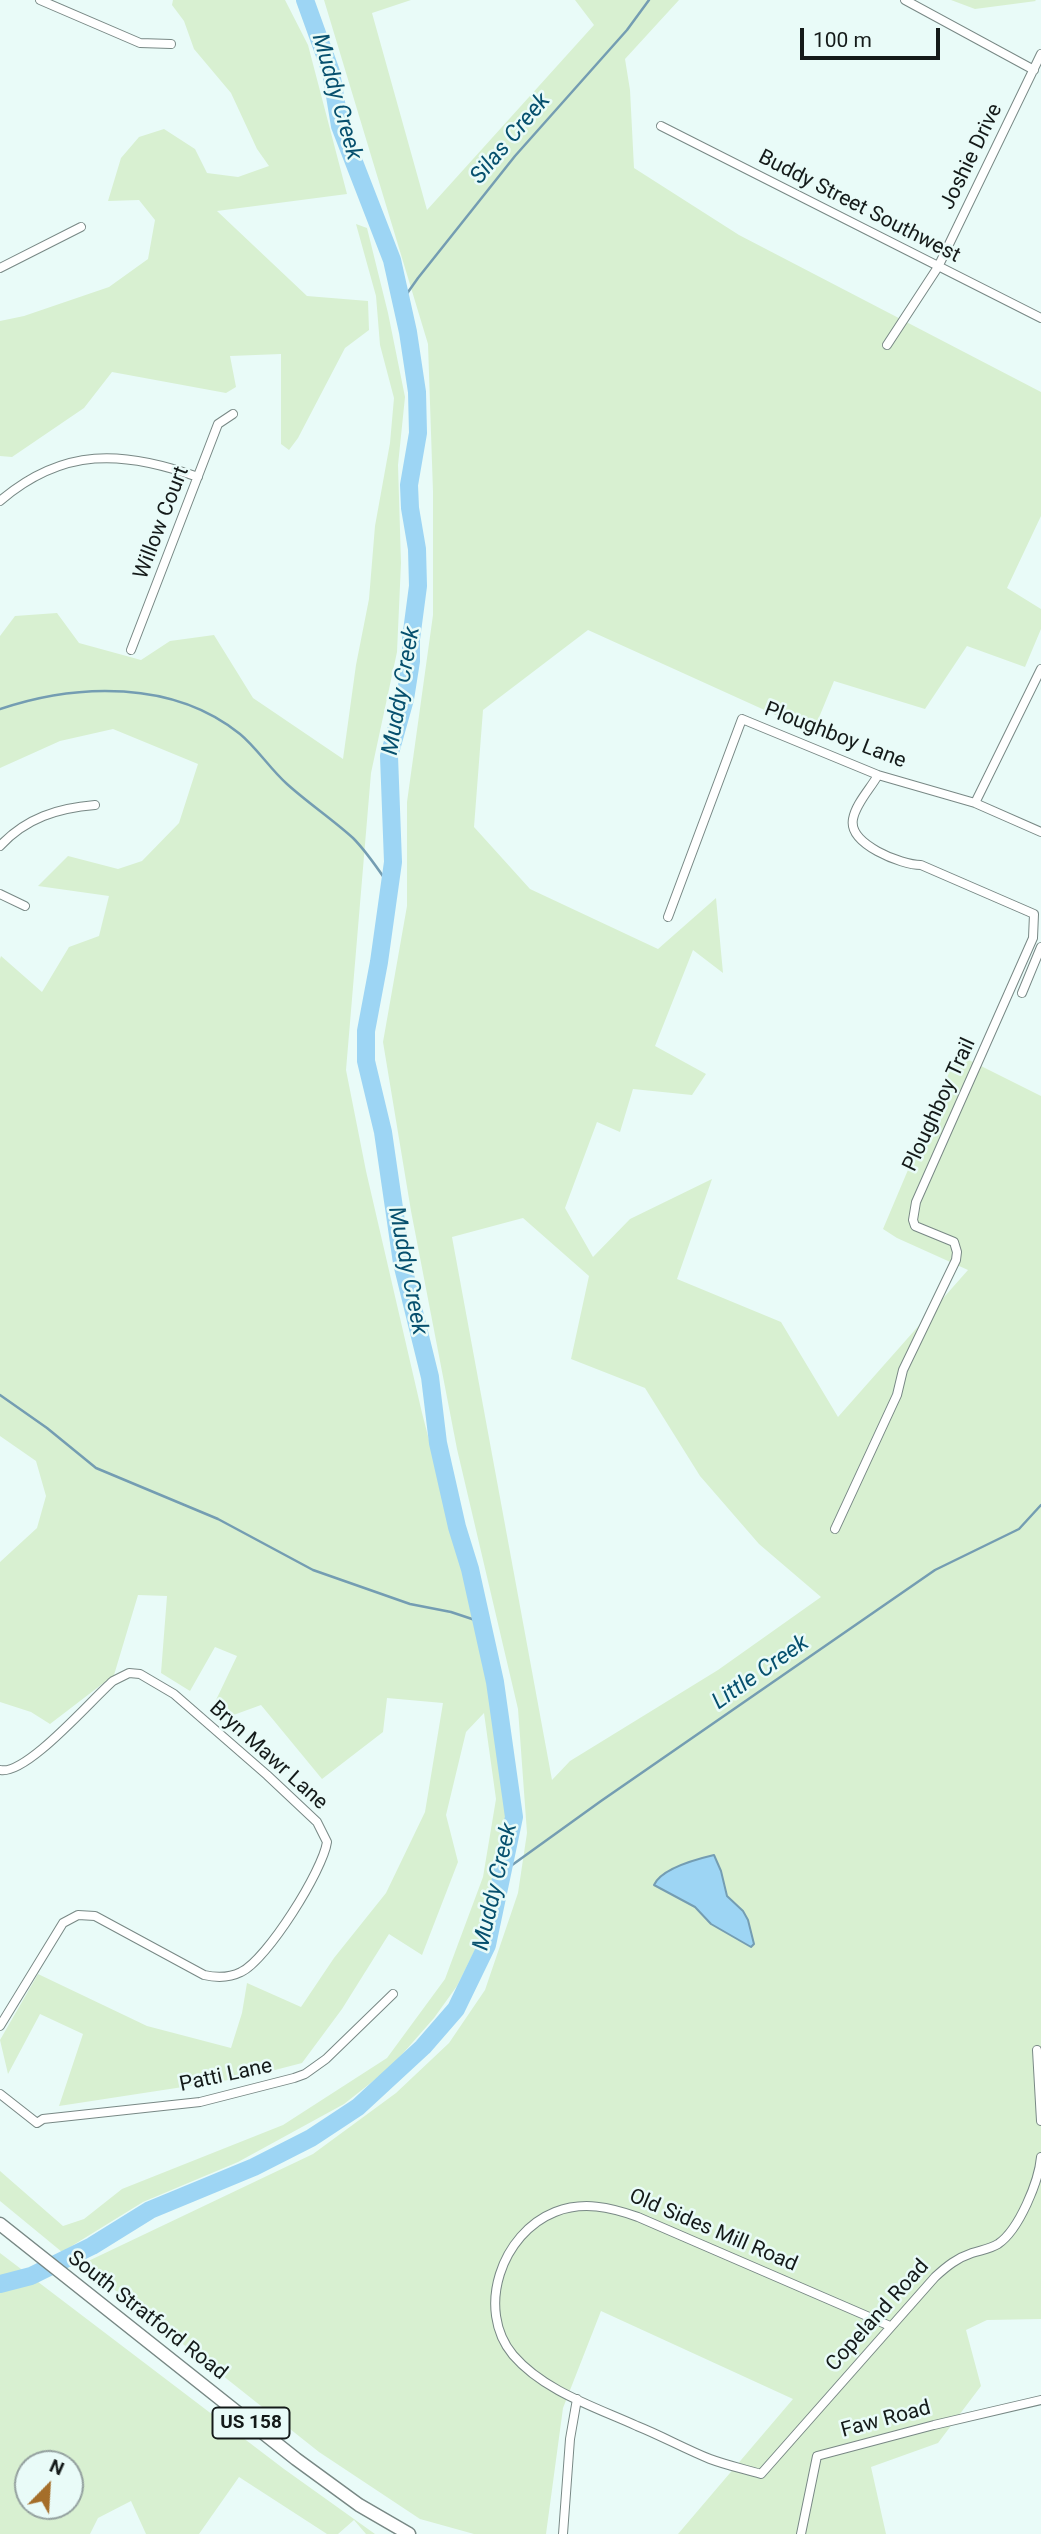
<!DOCTYPE html>
<html>
<head>
<meta charset="utf-8">
<style>
	body { margin:0 }
	#map { position:relative; width:1041px; height:2534px; overflow:hidden; background:#e9fbf8; font-family:Roboto,sans-serif }
	canvas { display:block }
	.north { position:absolute; left:14px; top:2450px; width:70px; height:70px; box-sizing:border-box; background:#e9fbf8; border:2px solid #94a19f; border-radius:50%; rotate:24deg; font-size:19px; font-weight:700; line-height:28px; text-align:center; color:#141a19 }
	.north::after { content:''; display:block; margin:auto; width:24px; height:32px; background:#a56e2a; clip-path:polygon(50% 0,100% 100%,50% 72%,0 100%) }
	.scale { position:absolute; left:800px; top:28px; width:140px; height:32px; box-sizing:border-box; border:4px solid #141a19; border-top:0; padding-left:9px; font-size:21px; line-height:24px; white-space:nowrap; color:#141a19; -webkit-text-stroke:5px #e9fbf8; paint-order:stroke }
</style>
</head>
<body>
<div id="map">
<canvas width="1041" height="2534"></canvas>
<div class="north">N</div>
<div class="scale">100 m</div>
</div>
<script>
const c = document.querySelector('canvas').getContext('2d');
c.lineJoin = 'round';
function fillPath(path, color) {
  c.fillStyle = color;
  c.fill(path, 'evenodd');
}
function strokePath(path, color, width, dash) {
  c.strokeStyle = color;
  c.lineWidth = width;
  c.lineCap = dash ? 'butt' : 'round';
  c.setLineDash(dash || []);
  c.stroke(path);
}
function drawText(font, color, halo, rows, align = 'center') {
  c.font = font + ' Roboto,sans-serif';
  c.lineWidth = 5;
  c.setLineDash([]);
  c.textBaseline = 'middle';
  c.strokeStyle = halo;
  c.fillStyle = color;
  for (const [text, x, y, turn = 0] of rows) {
    c.save();
    c.translate(x, y);
    c.rotate((+turn || 0) * Math.PI / 180);
    c.textAlign = isNaN(turn) ? turn : align;
    if (halo) c.strokeText(text, 0, 0);
    c.fillText(text, 0, 0);
    c.restore();
  }
}
const green = new Path2D(`
	M 173,0 L 285,0 L 308,45 L 347,194 L 217,211 L 307,296 L 368,301 L 369,330 L 345,348 L 298,438 L 289,450 L 281,444 L 281,354 L 230,356 L 236,387 L 226,393 L 112,372 L 84,408 L 12,457 L 0,456 L 0,321 L 24,316 L 109,287 L 148,259 L 155,220 L 139,200 L 108,201 L 121,158 L 139,137 L 164,129 L 195,149 L 207,173 L 238,177 L 269,166 L 257,149 L 231,93 L 194,49 L 184,21 L 172,5 Z
	M 324,0 L 411,0 L 372,13 L 427,210 L 594,25 L 575,0 L 679,0 L 625,59 L 630,90 L 634,168 L 739,235 L 1041,392 L 1041,516 L 1007,588 L 1041,609 L 1041,629 L 1025,667 L 967,646 L 925,709 L 834,681 L 813,732 L 588,630 L 483,710 L 474,827 L 530,889 L 658,949 L 716,898 L 723,973 L 693,950 L 655,1046 L 706,1074 L 692,1095 L 633,1089 L 620,1132 L 597,1122 L 565,1208 L 593,1257 L 630,1219 L 712,1179 L 677,1279 L 781,1322 L 838,1417 L 968,1270 L 897,1238 L 883,1229 L 957,1054 L 1041,1096 L 1041,2319 L 987,2320 L 966,2330 L 981,2386 L 938,2443 L 871,2467 L 886,2534 L 678,2534 L 793,2399 L 601,2311 L 563,2408 L 546,2534 L 474,2534 L 420,2519 L 319,2452 L 82,2264 L 313,2154 L 396,2093 L 449,2043 L 485,1990 L 518,1893 L 527,1833 L 518,1709 L 457,1449 L 411,1211 L 383,1042 L 407,906 L 407,802 L 433,615 L 433,492 L 428,344 ZM 523,1218 L 589,1276 L 571,1359 L 645,1388 L 700,1476 L 759,1544 L 821,1597 L 718,1670 L 570,1761 L 552,1780 L 452,1237 Z
	M 951,0 L 1035,0 L 1036,1 L 975,9 Z
	M 356,224 L 367,228 L 388,313 L 405,397 L 398,465 L 401,563 L 397,652 L 371,773 L 346,1070 L 366,1171 L 422,1413 L 473,1610 L 499,1745 L 509,1814 L 481,1938 L 457,1986 L 434,2018 L 391,2067 L 344,2104 L 238,2162 L 143,2202 L 62,2252 L 0,2201 L 0,2171 L 63,2226 L 84,2219 L 122,2189 L 283,2125 L 387,2058 L 445,1979 L 483,1877 L 496,1799 L 484,1713 L 466,1732 L 446,1815 L 458,1862 L 422,1955 L 389,1934 L 342,2009 L 302,2063 L 248,2077 L 59,2106 L 83,2034 L 40,2014 L 8,2074 L 0,2040 L 38,1974 L 147,2026 L 231,2048 L 242,2013 L 247,1983 L 301,2007 L 334,1958 L 386,1893 L 425,1812 L 443,1703 L 387,1698 L 383,1732 L 322,1779 L 261,1705 L 228,1717 L 216,1700 L 237,1656 L 215,1647 L 190,1691 L 161,1673 L 167,1596 L 138,1595 L 114,1675 L 50,1724 L 31,1712 L 0,1702 L 0,1562 L 37,1528 L 46,1496 L 36,1461 L 0,1436 L 0,959 L 1,956 L 42,992 L 69,947 L 99,936 L 109,896 L 38,886 L 68,856 L 118,869 L 142,861 L 179,823 L 198,764 L 113,729 L 60,741 L 0,768 L 0,636 L 15,616 L 57,613 L 79,643 L 141,660 L 170,641 L 214,635 L 253,698 L 343,759 L 356,665 L 369,599 L 375,526 L 390,443 L 394,398 L 380,345 L 376,296 Z
	M 0,2253 L 284,2469 L 375,2534 L 366,2534 L 354,2520 L 338,2534 L 327,2534 L 239,2477 L 199,2534 L 146,2534 L 131,2501 L 98,2518 L 90,2534 L 0,2534 ZM 28,2464 L 70,2464 L 70,2506 L 28,2506 Z`);
const water = new Path2D(`
	M 714,1855 L 721,1871 L 727,1896 L 743,1911 L 748,1920 L 754,1944 L 751,1947 L 711,1924 L 695,1907 L 654,1885 C 661,1869 697,1859 714,1855 Z`);
const stream = new Path2D(`
	M 401,302 L 418,278 L 515,156 L 627,30 L 649,0
	M 0,709 C 77,683 173,680 240,734 C 257,748 270,769 287,784 C 308,803 332,819 353,838 C 367,852 378,869 389,885
	M 0,1395 L 47,1428 L 96,1468 L 218,1519 L 313,1570 L 410,1604 L 451,1612 L 481,1622
	M 501,1873 L 601,1801 L 935,1570 L 1019,1529 L 1041,1505`);
const river = new Path2D(`
	M 0,2284 L 31,2276 L 92,2246 L 150,2210 L 254,2167 L 311,2138 L 358,2107 L 423,2047 L 456,2009 L 487,1945 L 514,1817 L 495,1682 L 470,1569 L 457,1527 L 438,1443 L 430,1377 L 402,1263 L 383,1132 L 366,1061 L 366,1031 L 379,962 L 393,862 L 389,756 L 405,699 L 411,661 L 411,639 L 418,586 L 417,549 L 410,508 L 409,485 L 418,433 L 417,392 L 408,332 L 392,260 L 340,126 L 331,72 L 305,0`);
const street = new Path2D(`
	M 40,0 L 140,43 L 171,44
	M 905,0 L 1034,70
	M 661,126 L 1041,318
	M 0,268 L 81,227
	M 887,345 L 938,267 L 1041,54
	M 0,501 C 63,447 123,450 198,477
	M 131,650 L 218,424 L 233,414
	M 975,803 L 1041,669
	M 0,846 C 26,818 58,808 95,805
	M 0,894 L 25,906
	M 668,917 L 742,719 L 878,775 L 975,803 L 1041,832
	M 1022,993 L 1041,947
	M 835,1529 L 897,1395 L 903,1370 L 956,1260 L 957,1252 L 954,1242 L 915,1226 L 913,1220 L 916,1202 L 1033,938 L 1034,914 L 921,865 C 901,865 848,844 853,819 C 856,803 871,788 878,775
	M 0,1770 C 26,1776 91,1700 113,1681 L 129,1673 L 140,1674 L 174,1694 L 267,1775 L 317,1822 L 327,1842 C 323,1870 267,1960 241,1972 C 229,1978 217,1978 204,1975 L 95,1916 L 78,1915 L 63,1923 L 0,2026
	M 1037,2050 L 1041,2121
	M 0,2094 L 37,2123 L 43,2119 L 200,2102 L 294,2078 L 305,2074 L 326,2059 L 393,1994
	M 890,2326 L 638,2217 C 610,2207 583,2201 555,2212 C 502,2233 475,2309 513,2355 C 544,2391 595,2407 637,2426 C 662,2436 685,2449 710,2459 C 726,2465 744,2469 761,2474 L 935,2277 C 947,2266 957,2258 972,2253 C 981,2250 990,2249 998,2244 C 1019,2230 1039,2181 1041,2157
	M 563,2534 L 570,2439 L 577,2399
	M 801,2534 L 817,2456 L 934,2425 L 1041,2400`);
const primary = new Path2D(`
	M 0,2224 L 296,2459 L 359,2505 L 409,2534`);
const shields = [
	[251,2423,77]
];
const shieldNames = [
	["US 158",251,2423]
];
const streetNames = [
	["Joshie Drive",972,157,-64],
	["Buddy Street Southwest",859,207,27],
	["Willow Court",162,523,-69],
	["Ploughboy Lane",835,736,21],
	["Ploughboy Trail",940,1105,-65],
	["Bryn Mawr Lane",268,1756,42],
	["Patti Lane",226,2076,-12],
	["Old Sides Mill Road",713,2231,23],
	["South Stratford Road",147,2316,38],
	["Copeland Road",878,2316,-48],
	["Faw Road",886,2420,-15]
];
const waterNames = [
	["Muddy Creek",336,97,74],
	["Silas Creek",511,139,-50],
	["Muddy Creek",402,691,-80],
	["Muddy Creek",407,1271,79],
	["Little Creek",761,1673,-35],
	["Muddy Creek",496,1887,-77]
];
fillPath(green, '#d8f0d1');
fillPath(water, '#9dd5f4');
strokePath(water, '#749db2', 2);
strokePath(stream, '#749db2', 2.5);
strokePath(river, '#9dd5f4', 18);
strokePath(street, '#788885', 10);
strokePath(primary, '#788885', 15);
strokePath(street, '#fff', 8);
strokePath(primary, '#fff', 12);
for (const [x, y, w] of shields) {
  const box = new Path2D();
  box.roundRect(x - w / 2, y - 15.5, w, 31, 5);
  c.fillStyle = '#e9fbf8';
  c.fill(box);
  strokePath(box, '#141a19', 2);
}
drawText('bold 19px', '#141a19', null, shieldNames);
drawText('21px', '#141a19', '#e9fbf8', streetNames);
drawText('italic 23px', '#06506e', '#e9fbf8', waterNames);
</script>
</body>
</html>
